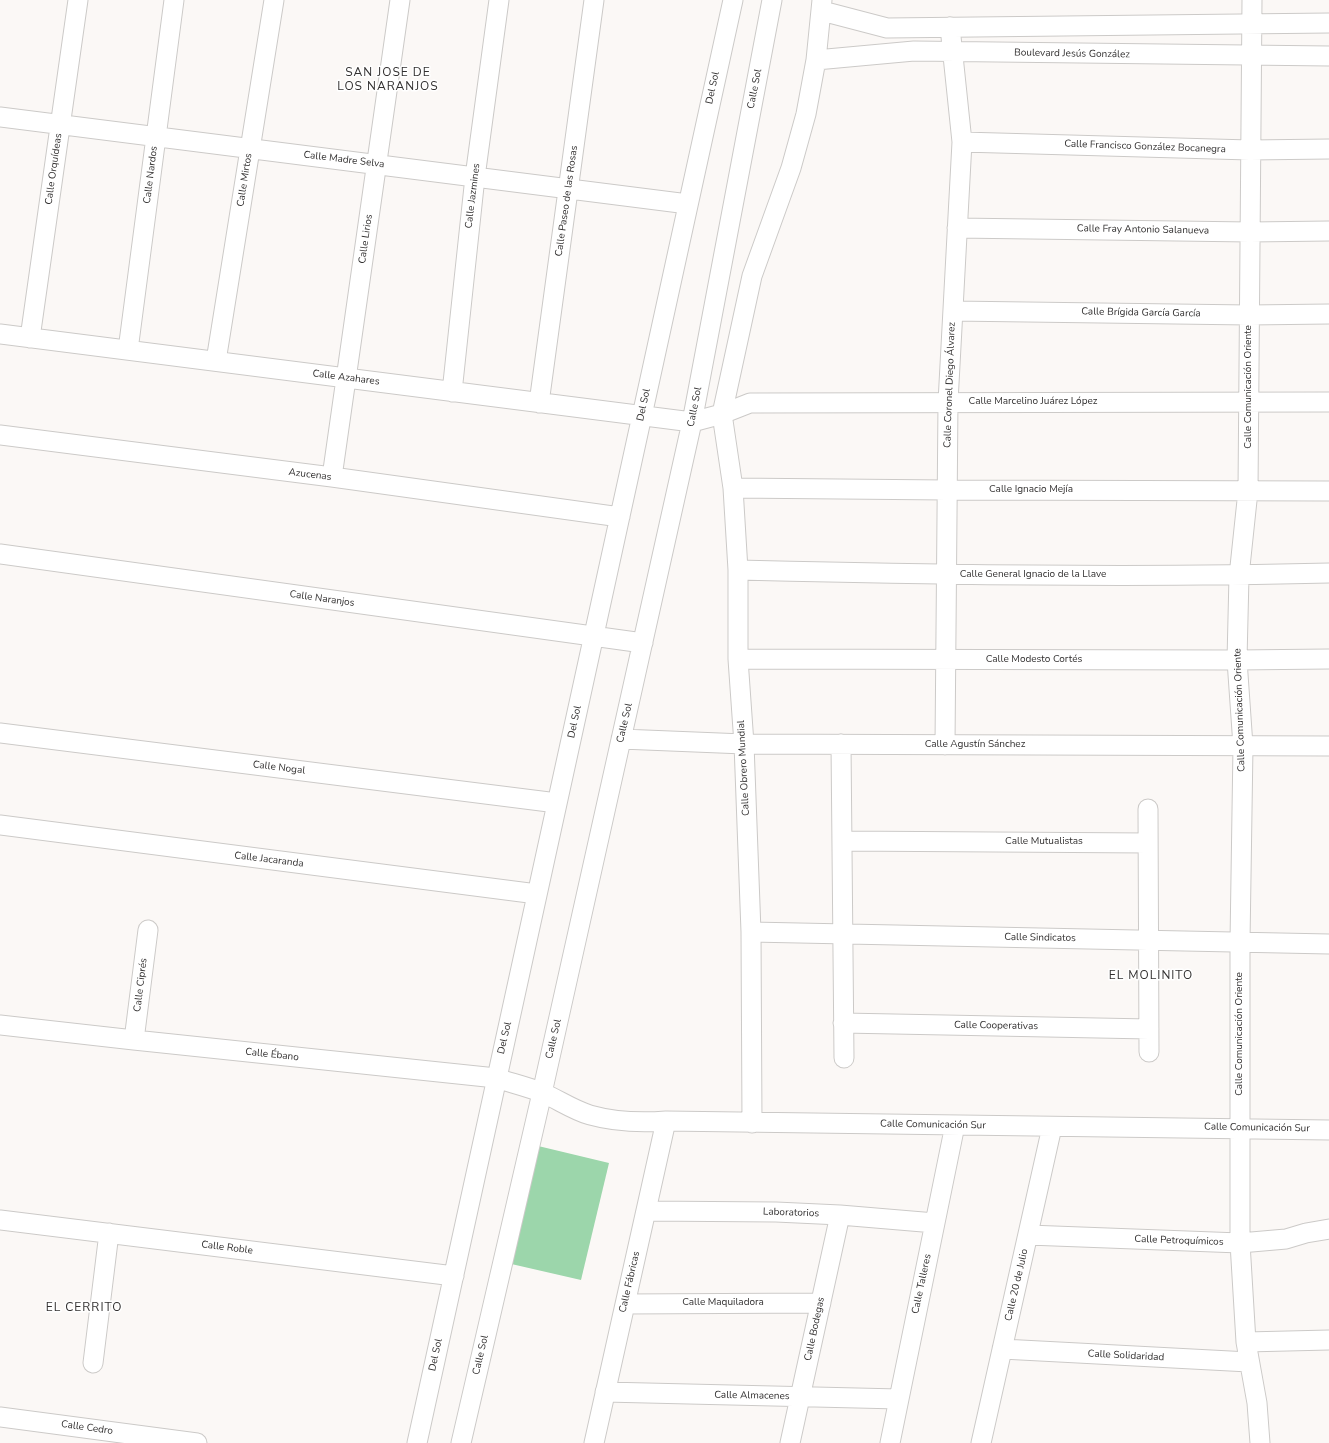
<!DOCTYPE html>
<html>
<head>
<meta charset="utf-8">
<style>
	body { margin:0 }
	canvas { display:block; background:#fbf8f6 }
</style>
</head>
<body>
<canvas width="1329" height="1443"></canvas>
<script>
const c = document.querySelector('canvas').getContext('2d');
c.lineJoin = 'round';
function fillPath(path, color) {
  c.fillStyle = color;
  c.fill(path, 'evenodd');
}
function strokePath(path, color, width, dash) {
  c.strokeStyle = color;
  c.lineWidth = width;
  c.lineCap = dash ? 'butt' : 'round';
  c.setLineDash(dash || []);
  c.stroke(path);
}
function drawText(font, color, halo, rows, align = 'center') {
  c.font = font + ' "Nunito Sans",sans-serif';
  c.lineWidth = 3;
  c.setLineDash([]);
  c.textBaseline = 'middle';
  c.strokeStyle = halo;
  c.fillStyle = color;
  for (const [text, x, y, turn = 0] of rows) {
    c.save();
    c.translate(x, y);
    c.rotate((+turn || 0) * Math.PI / 180);
    c.textAlign = isNaN(turn) ? turn : align;
    if (halo) c.strokeText(text, 0, 0);
    c.fillText(text, 0, 0);
    c.restore();
  }
}
const green = new Path2D(`
	M 534,1145 L 609,1163 L 581,1280 L 507,1263 Z`);
const minor = new Path2D(`
	M 1252,0 L 1248,491 L 1239,576 L 1237,660 L 1243,746 L 1240,942 L 1240,1243 L 1246,1342 L 1257,1403 L 1260,1443
	M 822,11 L 887,28 L 1329,23
	M 816,60 L 914,51 L 1329,56
	M 0,117 L 688,204
	M 962,142 L 1250,150 L 1329,149
	M 957,228 L 1250,232 L 1329,231
	M 953,311 L 1249,315 L 1329,314
	M 0,334 L 692,422 L 722,414 L 750,403 L 1329,402
	M 30,338 L 78,0
	M 128,350 L 174,0
	M 216,361 L 274,0
	M 452,392 L 475,177 L 499,0
	M 539,403 L 594,0
	M 0,435 L 332,477 L 620,517
	M 332,477 L 400,0
	M 733,488 L 947,490 L 1329,491
	M 0,554 L 643,643
	M 738,570 C 935,575 1132,578 1329,573
	M 738,659 L 1237,660 L 1329,659
	M 0,733 L 557,803
	M 621,739 L 744,744 L 1329,746
	M 841,744 L 844,1058
	M 945,745 L 948,402 L 962,142 L 950,27
	M 1148,809 L 1149,1052
	M 0,825 L 537,894
	M 842,841 L 1148,843
	M 751,932 L 1329,944
	M 843,1023 L 1149,1029
	M 0,1025 L 134,1040 L 496,1078 C 511,1083 528,1087 543,1093 C 559,1100 573,1110 590,1115 C 615,1122 640,1123 666,1121 L 1329,1130
	M 134,1040 L 148,930
	M 752,1123 L 751,932 L 744,744 L 738,659 L 738,570 L 733,488 L 722,414 L 752,276 L 791,168 L 806,114 L 816,60 L 822,0
	M 646,1211 L 776,1212 L 840,1215 L 935,1223
	M 0,1220 L 454,1276
	M 1028,1235 L 1240,1243 L 1286,1239 L 1306,1233 L 1329,1229
	M 625,1304 L 821,1303
	M 1246,1342 L 1329,1340
	M 1002,1349 L 1249,1362
	M 93,1363 L 109,1233
	M 605,1392 L 899,1399
	M 0,1417 L 197,1443
	M 417,1443 L 733,0
	M 461,1443 L 542,1093 L 692,422 L 772,0
	M 594,1443 L 666,1121
	M 790,1443 L 840,1215
	M 890,1443 L 955,1125
	M 981,1443 L 1052,1127`);
const streetNames = [
	["Boulevard Jesús González",1072,54,1],
	["Del Sol",713,88,-78],
	["Calle Sol",755,89,-79],
	["Calle Francisco González Bocanegra",1145,147,2],
	["Calle Madre Selva",344,160,7],
	["Calle Orquídeas",54,169,-82],
	["Calle Nardos",151,175,-83],
	["Calle Mirtos",245,180,-81],
	["Calle Jazmines",473,196,-83],
	["Calle Paseo de las Rosas",567,201,-82],
	["Calle Fray Antonio Salanueva",1143,230,1],
	["Calle Lirios",366,239,-82],
	["Calle Brígida García García",1141,313,1],
	["Calle Azahares",346,378,7],
	["Calle Coronel Diego Álvarez",950,385,-88],
	["Calle Comunicación Oriente",1249,387,-90],
	["Calle Marcelino Juárez López",1033,402],
	["Del Sol",644,405,-78],
	["Calle Sol",695,407,-79],
	["Azucenas",310,475,7],
	["Calle Ignacio Mejía",1031,490],
	["Calle General Ignacio de la Llave",1033,575],
	["Calle Naranjos",322,599,8],
	["Calle Modesto Cortés",1034,660],
	["Calle Comunicación Oriente",1240,710,-92],
	["Del Sol",575,722,-78],
	["Calle Sol",625,723,-77],
	["Calle Agustín Sánchez",975,745],
	["Calle Nogal",279,768,7],
	["Calle Obrero Mundial",744,768,-93],
	["Calle Mutualistas",1044,842],
	["Calle Jacaranda",269,860,7],
	["Calle Sindicatos",1040,938,1],
	["Calle Ciprés",141,985,-83],
	["Calle Cooperativas",996,1026,1],
	["Calle Comunicación Oriente",1240,1034,-90],
	["Del Sol",505,1038,-77],
	["Calle Sol",554,1039,-77],
	["Calle Ébano",272,1055,6],
	["Calle Comunicación Sur",933,1125,1],
	["Calle Comunicación Sur",1257,1128,1],
	["Laboratorios",791,1213,2],
	["Calle Petroquímicos",1179,1241,2],
	["Calle Roble",227,1248,7],
	["Calle Fábricas",630,1282,-77],
	["Calle Talleres",922,1284,-78],
	["Calle 20 de Julio",1017,1285,-77],
	["Calle Maquiladora",723,1303],
	["Calle Bodegas",815,1329,-78],
	["Del Sol",436,1355,-78],
	["Calle Sol",481,1355,-77],
	["Calle Solidaridad",1126,1356,3],
	["Calle Almacenes",752,1396,1],
	["Calle Cedro",87,1428,8]
];
const quarterNames = [
	["SAN JOSE DE",388,73],
	["LOS NARANJOS",388,87],
	["EL MOLINITO",1151,976],
	["EL CERRITO",84,1308]
];
fillPath(green, '#9cd6ab');
strokePath(minor, '#cccac8', 21);
strokePath(minor, '#fff', 19);
drawText('10px', '#323030', '#fff', streetNames);
c.letterSpacing = '1px';
drawText('12px', '#323030', '#fff', quarterNames);
c.letterSpacing = '0px';
</script>
</body>
</html>
